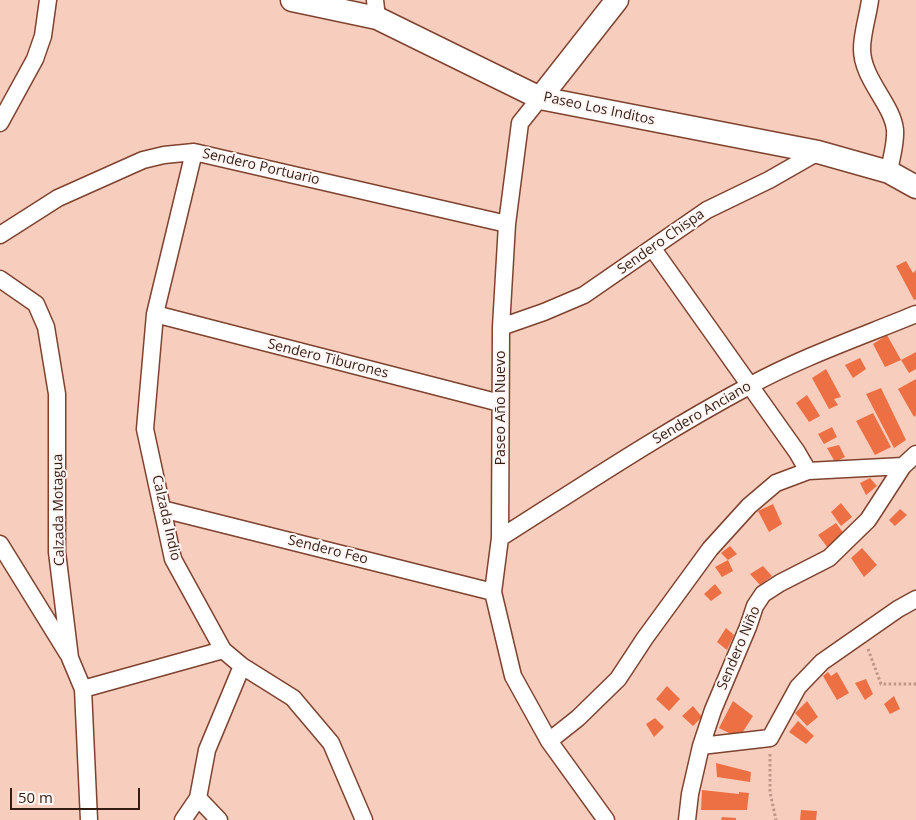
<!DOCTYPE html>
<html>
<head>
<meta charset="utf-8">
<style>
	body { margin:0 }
	#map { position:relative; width:916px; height:820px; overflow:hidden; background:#f7cdbe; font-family:"Open Sans",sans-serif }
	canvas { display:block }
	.scale { position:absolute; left:10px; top:788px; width:130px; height:22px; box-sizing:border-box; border:2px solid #351c13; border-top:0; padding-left:6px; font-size:15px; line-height:18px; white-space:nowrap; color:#351c13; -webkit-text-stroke:4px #fef6f4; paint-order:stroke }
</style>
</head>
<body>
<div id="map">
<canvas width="916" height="820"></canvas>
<div class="scale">50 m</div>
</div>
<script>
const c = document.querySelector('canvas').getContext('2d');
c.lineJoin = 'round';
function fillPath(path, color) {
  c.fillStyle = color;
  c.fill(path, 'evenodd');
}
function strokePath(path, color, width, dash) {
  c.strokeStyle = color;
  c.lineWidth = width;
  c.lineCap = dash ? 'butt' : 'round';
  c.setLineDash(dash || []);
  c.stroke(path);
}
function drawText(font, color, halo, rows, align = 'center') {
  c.font = font + ' "Open Sans",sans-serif';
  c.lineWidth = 4;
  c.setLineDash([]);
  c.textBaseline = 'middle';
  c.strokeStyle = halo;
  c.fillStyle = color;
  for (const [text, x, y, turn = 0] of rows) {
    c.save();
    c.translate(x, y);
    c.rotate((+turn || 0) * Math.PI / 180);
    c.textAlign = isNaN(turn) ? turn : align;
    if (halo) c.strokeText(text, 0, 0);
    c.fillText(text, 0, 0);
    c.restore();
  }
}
const building = new Path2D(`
	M 906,261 L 913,273 L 916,270 L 916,299 L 914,300 L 896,266 Z
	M 887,335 L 901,360 L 916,352 L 916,369 L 909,373 L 901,360 L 885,367 L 873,344 Z
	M 860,358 L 866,369 L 853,378 L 845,365 Z
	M 826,369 L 841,397 L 834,399 L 838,405 L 829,409 L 812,378 Z
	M 916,379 L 916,415 L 914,417 L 898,389 Z
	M 881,388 L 906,440 L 894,448 L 866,394 Z
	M 807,395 L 820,416 L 809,422 L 796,403 Z
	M 873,413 L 891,447 L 875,455 L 856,421 Z
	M 832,427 L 837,437 L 824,444 L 818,434 Z
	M 839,445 L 845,457 L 835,462 L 827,448 Z
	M 870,478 L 877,486 L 866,495 L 860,483 Z
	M 841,503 L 852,517 L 841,526 L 831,512 Z
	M 773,504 L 782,524 L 769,532 L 758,511 Z
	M 900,509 L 907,515 L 895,526 L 889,520 Z
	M 836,523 L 845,535 L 828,548 L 818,535 Z
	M 730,546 L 737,554 L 728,560 L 721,553 Z
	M 862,548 L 877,565 L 864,577 L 851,558 Z
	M 728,560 L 733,571 L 722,577 L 715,567 Z
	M 763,566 L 772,576 L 760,585 L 750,574 Z
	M 715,584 L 722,593 L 711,601 L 704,594 Z
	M 726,628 L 734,635 L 727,650 L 717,642 Z
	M 828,672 L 831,676 L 837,672 L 849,693 L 837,700 L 823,676 Z
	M 866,679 L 873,694 L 865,700 L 855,683 Z
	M 667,686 L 680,699 L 669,711 L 656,699 Z
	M 894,696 L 900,709 L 890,714 L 884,704 Z
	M 733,701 L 753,716 L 739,738 L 719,728 Z
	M 807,701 L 818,717 L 807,726 L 795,713 Z
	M 693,706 L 702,717 L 693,726 L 682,716 Z
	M 655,718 L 664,727 L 654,737 L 646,724 Z
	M 798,721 L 814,736 L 806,744 L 789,732 Z
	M 716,763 L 751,772 L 750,782 L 717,777 Z
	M 702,790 L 739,794 L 739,792 L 749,793 L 747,810 L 701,810 Z
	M 801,810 L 817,811 L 816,820 L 800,820 Z
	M 722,817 L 736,818 L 736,820 L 721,820 Z`);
const path = new Path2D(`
	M 868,649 L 881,684 L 916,684
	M 770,754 L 770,792 L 776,820`);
const street = new Path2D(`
	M 375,0 L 377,18
	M 870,0 C 868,16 862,33 862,49 C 862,79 893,105 895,130 C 896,144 891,158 889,172
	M 540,98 L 520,123 L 507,224 L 501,327 L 500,538 L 493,592 L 513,676 L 549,741 L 606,820
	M 0,123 L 35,59 L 43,36 L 48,0
	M 194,152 L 155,314 L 145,429 L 173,559 L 223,650 L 242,666 L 293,698 L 331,743 L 364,820
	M 0,235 L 58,198 L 143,160 L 164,155 L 194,152 L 507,224
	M 653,249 L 797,452 L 808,471
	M 0,279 L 36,304 L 46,327 L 57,394 L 57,552 L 70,658 L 83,689 L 89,820
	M 155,314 L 500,403
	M 501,327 L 544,312 L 584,295 L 707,210 L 769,180 L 818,152
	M 162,509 L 493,592
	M 500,538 C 582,486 663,432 749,386 C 802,357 860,337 916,314
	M 0,544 L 68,654
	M 83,689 L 223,650
	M 549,741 L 578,718 L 618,679 L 645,638 L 710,549 L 749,506 L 776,483 L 808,471 L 903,466
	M 701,746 L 770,738 L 798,687 L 822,662 L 898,609 L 916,599
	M 198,798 L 219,820
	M 183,820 L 198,798 L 207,750 L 242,666
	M 687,820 L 690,794 L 701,746 L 713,710 L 748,627 L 755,606 L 763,594 L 780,583 L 829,558 L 868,520 L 903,466 L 916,454`);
const secondary = new Path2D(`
	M 292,0 L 377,18 L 540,98 L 818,152 L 889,172 L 916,187
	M 540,98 L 617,0`);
const streetNames = [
	["Paseo Los Inditos",599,109,12],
	["Sendero Portuario",261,167,13],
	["Sendero Chispa",661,242,-35],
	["Sendero Tiburones",328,359,14],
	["Paseo Año Nuevo",501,408,-90],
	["Sendero Anciano",702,413,-30],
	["Calzada Motagua",59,510,-91],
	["Calzada Indio",166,518,77],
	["Sendero Feo",328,550,14],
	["Sendero Niño",739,648,-67]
];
fillPath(building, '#ed7044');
strokePath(street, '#7e432f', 19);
strokePath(secondary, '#7e432f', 25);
strokePath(path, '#bc978a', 3, [2.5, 2.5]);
strokePath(street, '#fff', 16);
strokePath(secondary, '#fff', 22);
drawText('14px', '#351c13', '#fef6f4', streetNames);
</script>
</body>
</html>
